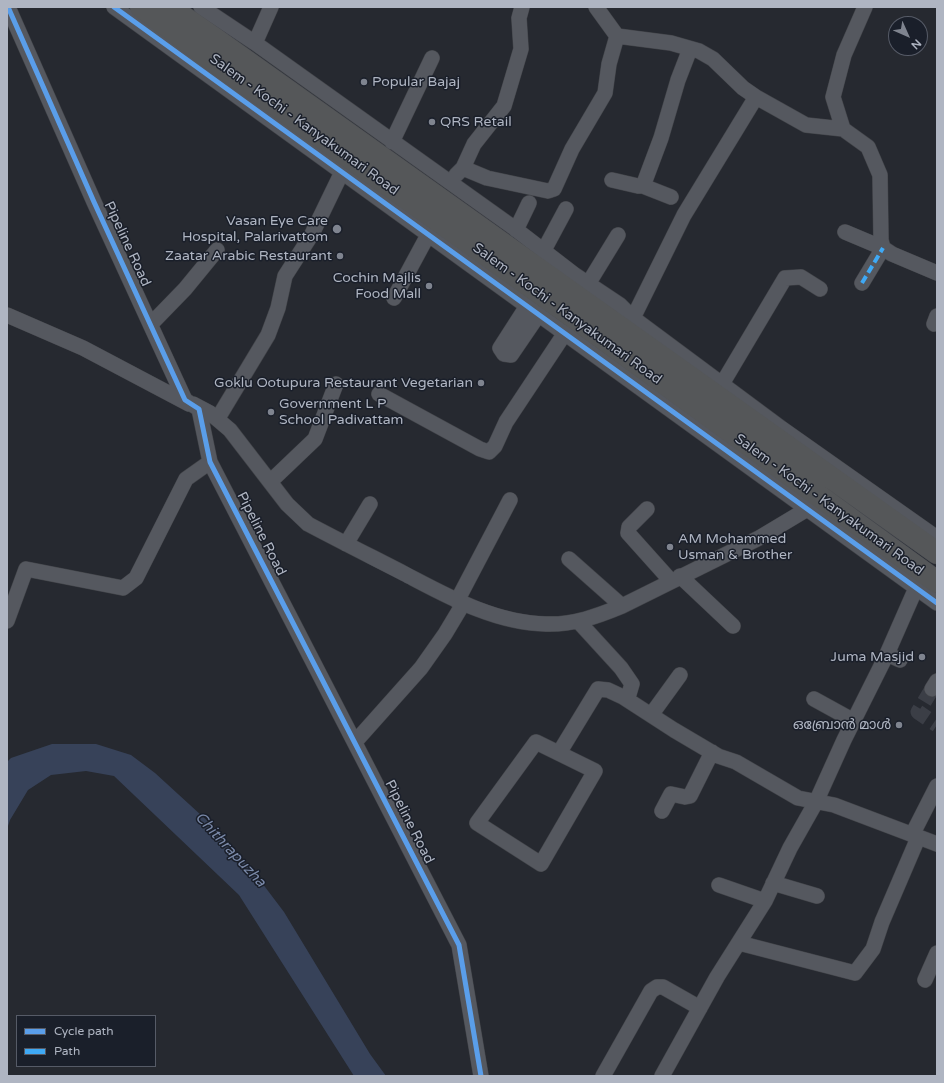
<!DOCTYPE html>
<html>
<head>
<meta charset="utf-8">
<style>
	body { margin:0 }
	#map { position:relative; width:944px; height:1083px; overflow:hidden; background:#262930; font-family:"Varela Round",sans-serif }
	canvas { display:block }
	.frame { position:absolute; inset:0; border:8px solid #afb5c2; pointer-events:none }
	.legend { position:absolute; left:16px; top:1015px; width:140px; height:52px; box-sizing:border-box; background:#1a1f2a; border:1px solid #565b67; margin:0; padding:5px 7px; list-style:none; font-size:12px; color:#afb5c2 }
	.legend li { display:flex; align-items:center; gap:8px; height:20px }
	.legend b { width:20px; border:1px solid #565b67 }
	.north { position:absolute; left:888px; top:16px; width:40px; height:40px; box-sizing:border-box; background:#1a1f2a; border:1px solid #565b67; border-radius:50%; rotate:135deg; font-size:11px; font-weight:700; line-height:16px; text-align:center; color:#afb5c2 }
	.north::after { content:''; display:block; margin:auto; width:14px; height:18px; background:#7f848f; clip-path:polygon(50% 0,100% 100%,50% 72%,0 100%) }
</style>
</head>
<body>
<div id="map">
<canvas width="944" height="1083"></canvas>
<div class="frame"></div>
<ul class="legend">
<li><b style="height:5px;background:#5a9eea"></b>Cycle path</li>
<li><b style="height:5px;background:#3fa9f5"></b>Path</li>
</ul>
<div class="north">N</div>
</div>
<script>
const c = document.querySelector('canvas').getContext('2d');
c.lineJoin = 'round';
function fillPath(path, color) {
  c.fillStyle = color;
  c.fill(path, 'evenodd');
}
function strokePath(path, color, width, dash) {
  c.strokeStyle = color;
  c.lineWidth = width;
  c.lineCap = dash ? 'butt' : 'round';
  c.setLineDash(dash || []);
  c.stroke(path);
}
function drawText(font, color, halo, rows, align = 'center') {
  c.font = font + ' "Varela Round","Noto Sans Malayalam",sans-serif';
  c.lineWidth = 3;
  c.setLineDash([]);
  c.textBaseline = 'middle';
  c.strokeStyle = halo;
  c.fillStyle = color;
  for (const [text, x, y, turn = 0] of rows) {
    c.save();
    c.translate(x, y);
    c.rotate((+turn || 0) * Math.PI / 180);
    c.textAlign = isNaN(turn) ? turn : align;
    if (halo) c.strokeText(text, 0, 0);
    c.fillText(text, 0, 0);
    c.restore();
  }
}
const water = new Path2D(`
	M 52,744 L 96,744 L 131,755 L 155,773 L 213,826 L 259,879 L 284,912 L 370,1054 L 386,1076 L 354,1076 L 239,895 L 114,776 L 86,771 L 51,775 L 28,790 L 10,820 L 7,829 L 7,762 L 11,758 Z`);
const minorTunnel = new Path2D(`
	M 932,689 L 918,712 L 937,725`);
const minor = new Path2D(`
	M 8,7 L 94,202 L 185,400 L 199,409 L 210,462 L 459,945 L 481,1076
	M 114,7 L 937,603
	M 201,7 L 255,43 L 514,228 L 575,275 L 620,305 L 633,318 L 781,428 L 937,538
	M 596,7 L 617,36
	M 255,43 L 271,7
	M 843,129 L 833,97 L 844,55 L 865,7
	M 392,142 L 432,58
	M 463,168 L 487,178 L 548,191 L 554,189 L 572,149 L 605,93 L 609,64 L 617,36 L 671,43 L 699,51 L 713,59 L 743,88 L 756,97 L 806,125 L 843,129 L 868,147 L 880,175 L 881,240 L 883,248 L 892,254 L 937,273
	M 456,175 L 463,168 L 474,144 L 504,106 L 521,49 L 519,18 L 522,7
	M 612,180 L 638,186 L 643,186
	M 671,197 L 643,186 L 661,138 L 678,80 L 690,49
	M 516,230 L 529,203
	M 845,232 L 883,248 L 862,283
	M 544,250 L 566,209
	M 588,284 L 618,235
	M 394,298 L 428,235
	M 527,306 L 500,348 L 504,354 L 511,355 L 539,314
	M 7,315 L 83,348 L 189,404
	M 633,318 L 684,215 L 756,97
	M 151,324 L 185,289 L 217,250
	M 934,324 L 937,316
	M 722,384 L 785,278 L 801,277 L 820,289
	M 379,394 L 480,449 L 489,452 L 495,446 L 506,422 L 565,333
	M 193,404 L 210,413 L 230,430 L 287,504 L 308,524 C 340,541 372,557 405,574 C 449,597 495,623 546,624 C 573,625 598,616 622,606 L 759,538 L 814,505
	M 218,418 L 268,335 L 278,308 L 285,276 L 312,234 L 342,172
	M 271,481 L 315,439 L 336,384
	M 647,509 L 629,527 L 628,533 L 671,581
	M 346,544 L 370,504
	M 569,559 L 622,606
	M 680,576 L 733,626
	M 457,601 L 510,500
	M 7,621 L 26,569 L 123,588 L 136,578 L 186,479 L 210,462
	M 578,621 L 621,668 L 632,684 L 629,694 L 623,697 L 674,730 L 718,756 L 736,762 L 798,798 L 834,805 L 937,844
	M 887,654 L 900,660
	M 932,689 L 937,681
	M 814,699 L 854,721
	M 651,715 L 680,675
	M 355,742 L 421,668 L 445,634 L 463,604
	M 536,742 L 595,771 L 541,864 L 477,823 Z
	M 559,753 L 598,689 L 608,690 L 623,697
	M 662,811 L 671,794 L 685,797 L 690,796 L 712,752
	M 912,835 L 937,786
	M 773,883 L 817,896
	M 719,885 L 765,901
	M 739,943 L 855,973 L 873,949 L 882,922 L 918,838
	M 925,980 L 937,953
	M 603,1076 L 651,991 L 657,987 L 663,987 L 700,1008
	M 662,1076 L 717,977 L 765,901 L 790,848 L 816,802 L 844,740 L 887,654 L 916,588`);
const highway = new Path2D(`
	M 141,7 L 212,60 L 562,309 L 937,582
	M 169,7 L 214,38 L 937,553`);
const quiet = new Path2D(`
	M 862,283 L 883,248`);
const cycleway = new Path2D(`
	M 8,7 L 94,202 L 185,400 L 199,409 L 210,462 L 459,945 L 481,1076
	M 114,7 L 937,603`);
const markers = [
	[364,82,4,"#7f848f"],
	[432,122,4,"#7f848f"],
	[337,229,5,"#7f848f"],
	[340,256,4,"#7f848f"],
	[429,286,4,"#7f848f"],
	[481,383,4,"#7f848f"],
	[271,412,4,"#7f848f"],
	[670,547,4,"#7f848f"],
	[922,657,4,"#7f848f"],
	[899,725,4,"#7f848f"]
];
const poiNames = [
	["Popular Bajaj",372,82,"left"],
	["QRS Retail",440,122,"left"],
	["Vasan Eye Care",328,221],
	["Hospital, Palarivattom",328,237],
	["Zaatar Arabic Restaurant",332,256],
	["Cochin Majlis",421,278],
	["Food Mall",421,294],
	["Goklu Ootupura Restaurant Vegetarian",473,383],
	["Government L P",279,404,"left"],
	["School Padivattam",279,420,"left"],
	["AM Mohammed",678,539,"left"],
	["Usman & Brother",678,555,"left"],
	["Juma Masjid",914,657],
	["ഒബ്രോൻ മാൾ",891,725]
];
const streetNames = [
	["Salem - Kochi - Kanyakumari Road",304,125,36],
	["Pipeline Road",127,244,65],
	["Salem - Kochi - Kanyakumari Road",567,314,36],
	["Salem - Kochi - Kanyakumari Road",829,505,36],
	["Pipeline Road",261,534,63],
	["Pipeline Road",409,822,63]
];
const waterNames = [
	["Chithrapuzha",230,850,47]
];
fillPath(water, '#374259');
strokePath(minorTunnel, '#3b3e46', 15, [15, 8]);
strokePath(minor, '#424449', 16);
strokePath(highway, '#42454c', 23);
strokePath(minor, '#55585f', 15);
strokePath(highway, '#555759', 22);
strokePath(quiet, '#3fa9f5', 4, [8, 4]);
strokePath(cycleway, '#5a9eea', 5);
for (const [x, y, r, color] of markers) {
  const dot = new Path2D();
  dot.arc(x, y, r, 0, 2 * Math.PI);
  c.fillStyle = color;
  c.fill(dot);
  strokePath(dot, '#1a1f2a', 1.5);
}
drawText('14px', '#afb5c2', '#1a1f2a', poiNames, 'right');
drawText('14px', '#afb5c2', '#1a1f2a', streetNames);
drawText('italic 15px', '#7a89a8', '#1a1f2a', waterNames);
</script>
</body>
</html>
